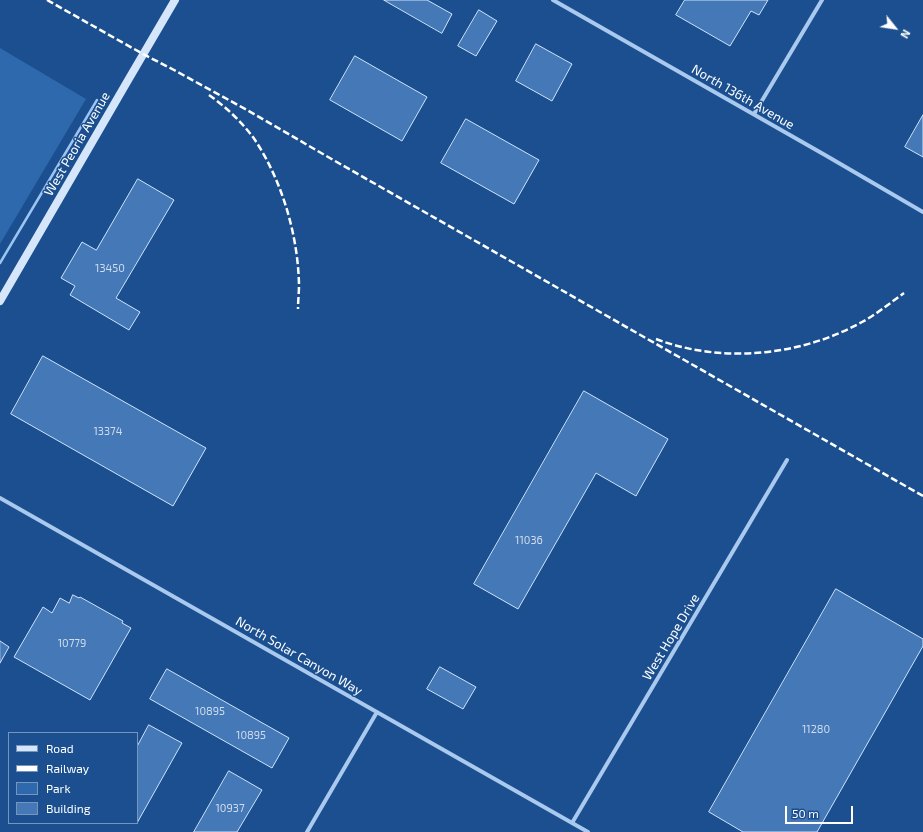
<!DOCTYPE html>
<html>
<head>
<meta charset="utf-8">
<style>
	body { margin:0 }
	#map { position:relative; width:923px; height:832px; overflow:hidden; background:#1b4f8f; font-family:"Exo 2",sans-serif }
	canvas { display:block }
	.legend { position:absolute; left:8px; top:732px; width:130px; height:92px; box-sizing:border-box; background:#1b4f8f; border:1px solid #7695bc; margin:0; padding:5px 7px; list-style:none; font-size:12px; color:#fff }
	.legend li { display:flex; align-items:center; gap:8px; height:20px }
	.legend b { width:20px; border:1px solid #7695bc }
	.north { position:absolute; left:875px; top:8px; width:40px; height:40px; -webkit-text-stroke:3px #1b4f8f; paint-order:stroke; rotate:120deg; font-size:11px; font-weight:700; line-height:16px; text-align:center; color:#fff }
	.north::after { content:''; display:block; margin:auto; width:14px; height:18px; background:#fff; clip-path:polygon(50% 0,100% 100%,50% 72%,0 100%) }
	.scale { position:absolute; left:785px; top:806px; width:68px; height:18px; box-sizing:border-box; border:2px solid #fff; border-top:0; padding-left:5px; font-size:12px; line-height:14px; white-space:nowrap; color:#fff; -webkit-text-stroke:3px #1b4f8f; paint-order:stroke }
</style>
</head>
<body>
<div id="map">
<canvas width="923" height="832"></canvas>
<ul class="legend">
<li><b style="height:5px;background:#d6e6fa"></b>Road</li>
<li><b style="height:5px;background:#fff"></b>Railway</li>
<li><b style="height:11px;background:#2e69ad"></b>Park</li>
<li><b style="height:11px;background:#4478b7"></b>Building</li>
</ul>
<div class="north">N</div>
<div class="scale">50 m</div>
</div>
<script>
const c = document.querySelector('canvas').getContext('2d');
c.lineJoin = 'round';
function fillPath(path, color) {
  c.fillStyle = color;
  c.fill(path, 'evenodd');
}
function strokePath(path, color, width, dash) {
  c.strokeStyle = color;
  c.lineWidth = width;
  c.lineCap = dash ? 'butt' : 'round';
  c.setLineDash(dash || []);
  c.stroke(path);
}
function drawText(font, color, halo, rows, align = 'center') {
  c.font = font + ' "Exo 2",sans-serif';
  c.lineWidth = 3;
  c.setLineDash([]);
  c.textBaseline = 'middle';
  c.strokeStyle = halo;
  c.fillStyle = color;
  for (const [text, x, y, turn = 0] of rows) {
    c.save();
    c.translate(x, y);
    c.rotate((+turn || 0) * Math.PI / 180);
    c.textAlign = isNaN(turn) ? turn : align;
    if (halo) c.strokeText(text, 0, 0);
    c.fillText(text, 0, 0);
    c.restore();
  }
}
const green = new Path2D(`
	M 0,48 L 86,99 L 0,244 Z`);
const stream = new Path2D(`
	M 0,263 L 97,100`);
const building = new Path2D(`
	M 384,0 L 427,0 L 452,14 L 442,33 Z
	M 685,0 L 768,0 L 759,15 L 751,11 L 730,46 L 676,15 Z
	M 479,10 L 497,21 L 476,56 L 458,46 Z
	M 536,44 L 572,64 L 552,101 L 516,81 Z
	M 355,56 L 427,97 L 402,141 L 330,100 Z
	M 923,115 L 923,157 L 905,147 Z
	M 466,119 L 539,160 L 514,204 L 441,163 Z
	M 138,179 L 174,200 L 116,298 L 140,312 L 129,330 L 70,295 L 75,286 L 61,278 L 82,242 L 96,250 Z
	M 43,356 L 206,448 L 173,506 L 11,414 Z
	M 584,391 L 668,439 L 636,496 L 596,473 L 518,609 L 474,584 Z
	M 836,589 L 923,639 L 923,646 L 817,832 L 743,832 L 709,812 Z
	M 73,595 L 79,598 L 80,597 L 123,621 L 122,623 L 131,628 L 90,700 L 14,657 L 43,607 L 52,613 L 60,598 L 69,603 Z
	M 0,641 L 9,647 L 0,663 Z
	M 440,667 L 476,687 L 463,709 L 427,689 Z
	M 167,669 L 289,738 L 272,768 L 150,699 Z
	M 149,725 L 182,743 L 137,823 L 137,747 Z
	M 229,771 L 262,790 L 237,832 L 194,832 Z`);
const minor = new Path2D(`
	M 553,0 L 825,155 L 923,212
	M 754,114 L 822,0
	M 0,498 L 588,832
	M 572,823 L 787,460
	M 307,832 L 377,712`);
const secondary = new Path2D(`
	M 0,301 L 127,82 L 175,0`);
const rail = new Path2D(`
	M 47,0 L 143,54 L 174,70 L 247,110 L 335,161 L 923,496
	M 209,95 C 226,107 243,123 255,140 C 282,181 298,235 299,285 C 299,293 298,301 298,309
	M 656,339 C 722,364 801,356 862,322 C 877,314 890,303 904,293`);
const numberNames = [
	["13450",110,268],
	["13374",108,431],
	["11036",529,540],
	["10779",72,643],
	["10895",210,711],
	["11280",816,729],
	["10895",251,735],
	["10937",230,808]
];
const streetNames = [
	["North 136th Avenue",743,97,30],
	["West Peoria Avenue",77,144,-60],
	["West Hope Drive",671,637,-59],
	["North Solar Canyon Way",299,656,30]
];
fillPath(green, '#2e69ad');
strokePath(stream, '#9cc4f0', 2.5);
fillPath(building, '#4478b7');
strokePath(building, '#cfe3fa', 1);
strokePath(minor, '#a9c9ee', 4);
strokePath(secondary, '#d6e6fa', 8);
strokePath(rail, '#fff', 2.5, [7, 3]);
drawText('11px', '#d0dded', null, numberNames);
drawText('13px', '#fff', '#1b4f8f', streetNames);
</script>
</body>
</html>
